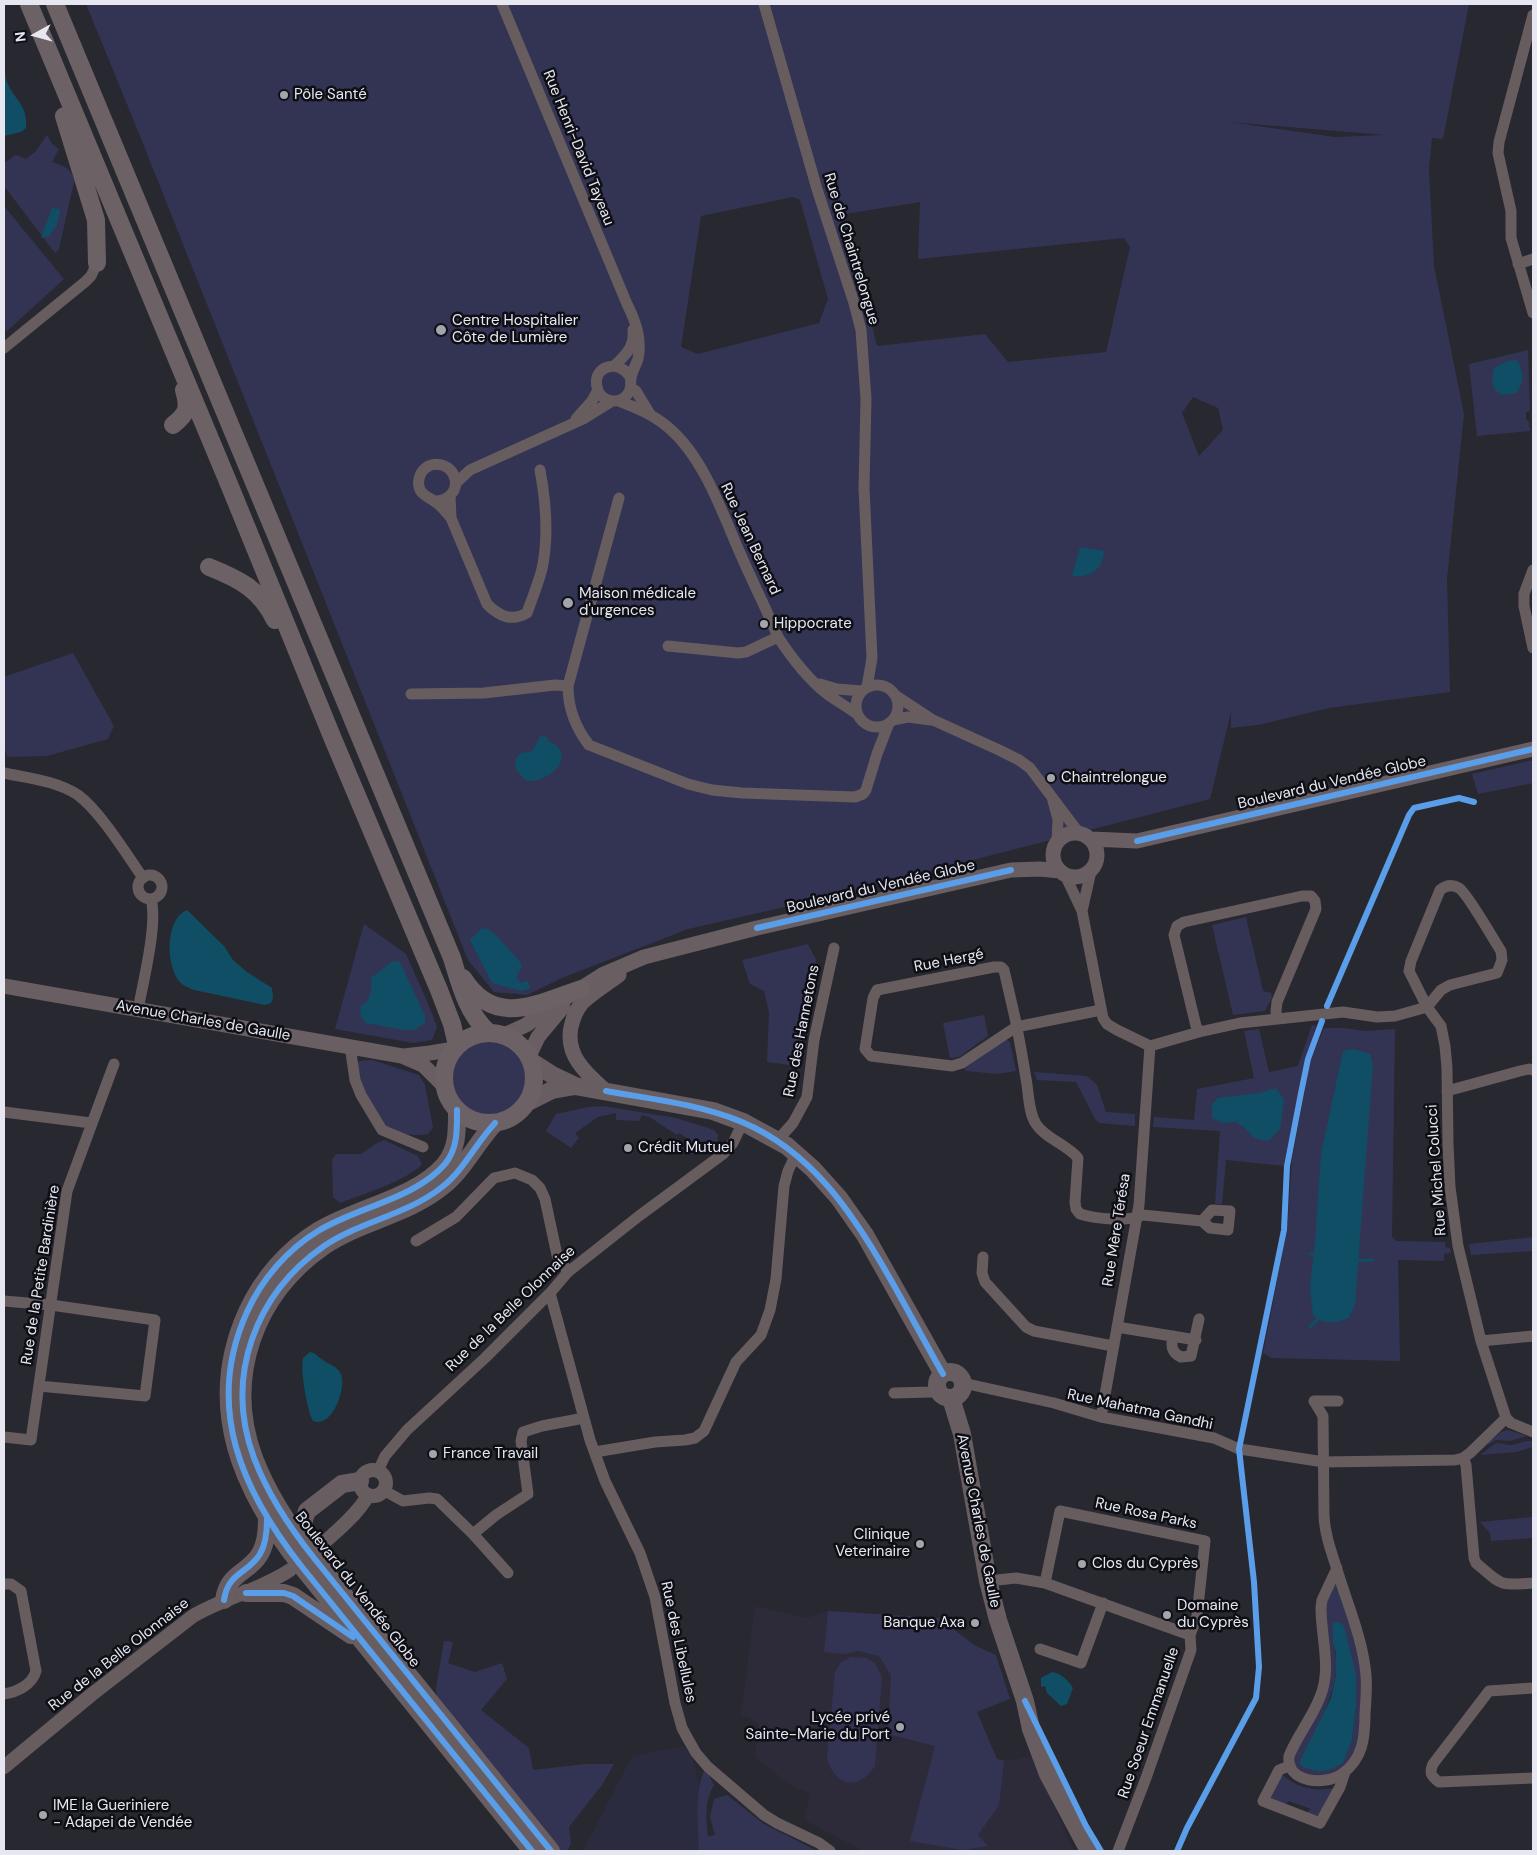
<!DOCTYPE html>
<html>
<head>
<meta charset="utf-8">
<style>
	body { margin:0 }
	#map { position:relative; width:1537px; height:1855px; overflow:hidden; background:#282830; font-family:"DM Sans",sans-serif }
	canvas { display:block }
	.frame { position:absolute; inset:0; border:5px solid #e6e7f1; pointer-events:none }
	.north { position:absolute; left:10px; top:10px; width:50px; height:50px; -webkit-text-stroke:4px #0e0e15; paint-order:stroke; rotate:263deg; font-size:14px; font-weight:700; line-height:20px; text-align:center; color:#e6e7f1 }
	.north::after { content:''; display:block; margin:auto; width:18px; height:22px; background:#e6e7f1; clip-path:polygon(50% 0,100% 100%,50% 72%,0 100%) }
</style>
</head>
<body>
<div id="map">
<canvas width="1537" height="1855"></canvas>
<div class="frame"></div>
<div class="north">N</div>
</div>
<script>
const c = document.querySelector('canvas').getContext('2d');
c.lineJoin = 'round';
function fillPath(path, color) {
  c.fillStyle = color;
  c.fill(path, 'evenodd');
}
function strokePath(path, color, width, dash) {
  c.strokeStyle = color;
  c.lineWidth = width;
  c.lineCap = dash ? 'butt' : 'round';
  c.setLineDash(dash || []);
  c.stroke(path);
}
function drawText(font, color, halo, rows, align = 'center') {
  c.font = font + ' "DM Sans",sans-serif';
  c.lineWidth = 5;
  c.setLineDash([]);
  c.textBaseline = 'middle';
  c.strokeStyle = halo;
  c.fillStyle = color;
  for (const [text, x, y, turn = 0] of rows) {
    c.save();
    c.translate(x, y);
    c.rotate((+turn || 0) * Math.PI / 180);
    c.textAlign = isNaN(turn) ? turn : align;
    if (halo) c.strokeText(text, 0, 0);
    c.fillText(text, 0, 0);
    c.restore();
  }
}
const built = new Path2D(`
	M 683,1746 L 692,1757 L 699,1783 L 697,1820 L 699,1851 L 583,1851 L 632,1756 Z`);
const industrial = new Path2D(`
	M 755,1606 L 807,1618 L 828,1611 L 939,1618 L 974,1645 L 996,1655 L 1010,1699 L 977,1712 L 989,1742 L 997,1759 L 1015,1760 L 1033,1755 L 1070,1843 L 1075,1851 L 860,1851 L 860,1849 L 804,1820 L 810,1794 L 789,1784 L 755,1757 L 759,1725 L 751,1718 L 741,1715 Z`);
const green = new Path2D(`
	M 86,4 L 1469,4 L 1443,139 L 1432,138 L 1429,169 L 1434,266 L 1464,414 L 1447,579 L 1450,692 L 1329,708 L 1258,725 L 1231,728 L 1231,712 L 1210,799 L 833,896 L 688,929 L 562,978 L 527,995 L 494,992 L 468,960 L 140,136 ZM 1229,122 L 1385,135 L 1335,137 ZM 793,197 L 800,200 L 828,299 L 819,323 L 698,354 L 681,347 L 701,216 ZM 920,202 L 918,259 L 1124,238 L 1130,247 L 1106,352 L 1008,362 L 985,334 L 877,346 L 845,214 ZM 1193,397 L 1218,408 L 1223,430 L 1199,456 L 1182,413 Z
	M 47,135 L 52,144 L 59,149 L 52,162 C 64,166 73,169 74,182 L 59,249 L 55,253 L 4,186 L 4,163 L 16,155 L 26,159 L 36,151 Z
	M 4,206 L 64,279 L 7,331 L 4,328 Z
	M 1528,350 L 1530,411 L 1526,412 L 1526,420 L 1529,421 L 1530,431 L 1477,436 L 1469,364 Z
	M 73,653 L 114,726 L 108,739 L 47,756 L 7,757 L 4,745 L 4,677 Z
	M 1533,760 L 1533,783 L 1478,794 L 1472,774 Z
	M 1246,917 L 1263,991 L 1271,993 L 1272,998 L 1265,1011 L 1233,1015 L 1212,925 Z
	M 364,924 L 406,954 L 430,1008 L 437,1027 L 432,1040 L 413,1043 L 335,1029 Z
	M 808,944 L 816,960 L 797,1066 L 767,1062 L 769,1012 L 764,991 L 750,984 L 742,960 Z
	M 984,1015 L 988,1036 L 959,1057 L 950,1058 L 943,1023 Z
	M 1312,1025 L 1316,1026 L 1302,1073 L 1284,1166 L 1226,1160 L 1222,1204 L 1215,1204 L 1220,1131 L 1153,1127 L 1154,1117 L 1194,1120 L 1197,1089 L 1254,1078 L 1244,1031 L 1259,1029 L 1269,1072 L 1298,1066 Z
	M 1324,1028 L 1344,1028 L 1365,1031 L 1395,1029 L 1392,1237 L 1396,1241 L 1445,1242 L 1445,1247 L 1450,1248 L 1451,1253 L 1444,1254 L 1444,1261 L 1398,1260 L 1400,1361 L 1272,1358 L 1263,1353 L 1287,1231 L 1292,1159 L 1310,1062 Z
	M 1006,1039 L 1010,1042 L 1016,1071 L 997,1074 L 966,1071 L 964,1067 Z
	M450 1078a39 39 0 1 1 78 0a39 39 0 1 1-78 0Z
	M 372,1060 L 419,1075 L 425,1085 L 433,1128 L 428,1134 C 414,1136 398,1135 386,1127 C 376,1120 360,1079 356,1067 L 359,1061 Z
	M 1034,1072 L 1087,1076 L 1097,1085 L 1106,1112 L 1135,1114 L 1135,1126 L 1099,1123 L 1095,1119 L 1076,1082 L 1037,1080 Z
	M 603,1106 L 676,1118 L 708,1128 L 714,1130 L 718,1135 L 717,1143 C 707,1152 700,1158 687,1152 L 691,1141 L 679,1133 L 677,1135 L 651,1118 L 642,1115 L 639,1121 L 616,1120 L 616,1113 L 598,1117 L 575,1133 L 579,1138 L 571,1148 L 546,1131 L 556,1114 L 588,1107 Z
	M 384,1140 L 418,1156 L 422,1164 C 409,1180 360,1195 340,1203 L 333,1197 L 332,1159 L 337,1154 L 361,1154 L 377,1143 Z
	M 1533,1237 L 1533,1251 L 1471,1255 L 1469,1244 Z
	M 1508,1430 L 1527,1436 L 1510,1441 L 1496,1440 L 1488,1445 L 1487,1444 L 1501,1432 Z
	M 1527,1441 L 1533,1441 L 1533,1447 L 1516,1452 L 1480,1455 L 1496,1443 L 1511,1445 Z
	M 1533,1517 L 1533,1538 L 1491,1541 L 1490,1533 L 1480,1522 Z
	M 1333,1584 L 1339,1585 L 1362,1670 L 1360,1742 L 1349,1766 L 1323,1778 L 1296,1771 L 1293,1753 L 1325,1695 L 1326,1604 ZM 1333,1643 L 1356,1675 L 1356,1706 L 1352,1740 L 1319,1723 C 1331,1698 1342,1671 1333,1643 Z
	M 828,1611 L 939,1618 L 974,1645 L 996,1655 L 1010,1699 L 977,1712 L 997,1759 L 1004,1761 L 999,1805 L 978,1835 L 988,1846 L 962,1850 L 910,1841 L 935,1746 L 888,1734 L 891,1675 L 879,1656 L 858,1651 L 845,1654 L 824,1652 Z
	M 444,1641 L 453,1642 L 448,1663 L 475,1672 L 502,1663 L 507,1679 L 481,1710 L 529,1748 L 533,1770 L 585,1764 L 614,1764 L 602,1785 L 569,1827 L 571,1844 L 567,1851 L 561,1851 L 437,1697 L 436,1688 Z
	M 851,1657 L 866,1658 L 875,1663 L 882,1677 L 875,1766 C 858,1791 836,1787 827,1759 L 835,1672 L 841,1662 Z
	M 704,1771 L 707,1772 L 714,1785 C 704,1802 706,1817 708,1836 L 715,1835 L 710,1817 L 714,1799 L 727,1795 L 764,1824 L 817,1851 L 699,1851 C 698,1826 694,1795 704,1771 Z
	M 1282,1775 C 1299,1788 1313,1792 1334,1788 L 1318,1815 L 1314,1816 L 1306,1813 L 1311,1809 L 1289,1801 L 1283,1806 L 1271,1799 Z`);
const water = new Path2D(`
	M 4,58 C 6,66 4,74 7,82 C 14,100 28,104 26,128 L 21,132 L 4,136 Z
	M 52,208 L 59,209 L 60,211 L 57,225 L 49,236 L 41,238 Z
	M 1517,360 C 1524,373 1525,381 1516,393 L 1502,395 L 1494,389 L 1492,379 L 1494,368 L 1508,361 Z
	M 1080,547 L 1104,551 C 1103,570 1090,578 1072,576 Z
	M 540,736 L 547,737 L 548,741 C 578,752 554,782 527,781 C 519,775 509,763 520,754 C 523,751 528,753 531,751 C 536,748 537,741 540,736 Z
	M 187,910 L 224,946 L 233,960 L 247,972 L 272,988 L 273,998 L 271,1003 L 265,1005 L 194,990 C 190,988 186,987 183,985 C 165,971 164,919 187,910 Z
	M 486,928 L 495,934 L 520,962 L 522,966 L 517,975 L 517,979 L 521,983 L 527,981 L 531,988 L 522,991 L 492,983 L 470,940 L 481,929 Z
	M 393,961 L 400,962 L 425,1016 L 425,1023 L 414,1030 L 404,1030 L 366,1023 L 361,1017 L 360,1007 C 371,1001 372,990 371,978 Z
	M 1354,1049 L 1370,1054 L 1373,1065 L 1355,1304 L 1349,1318 C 1335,1323 1324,1326 1313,1315 L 1310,1287 L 1315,1242 L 1321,1154 L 1343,1051 Z
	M 1276,1088 L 1284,1100 L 1280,1129 L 1268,1141 L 1254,1138 L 1244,1127 L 1236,1122 L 1222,1123 L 1212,1118 L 1212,1104 L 1218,1098 L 1260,1093 Z
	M 310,1352 C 316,1353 318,1357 323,1360 C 330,1365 337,1366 341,1374 C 347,1388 332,1429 313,1421 C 307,1410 300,1370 303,1358 Z
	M 1339,1622 L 1344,1626 L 1356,1675 L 1356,1706 L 1352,1740 L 1343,1763 C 1325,1773 1319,1774 1300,1765 L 1300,1761 L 1331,1698 L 1336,1675 L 1336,1653 L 1333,1643 L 1333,1623 Z
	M 1052,1672 C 1061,1673 1068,1680 1073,1688 L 1067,1704 L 1061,1706 L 1047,1693 L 1045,1686 L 1042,1687 L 1041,1686 L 1041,1678 Z`);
const stream = new Path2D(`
	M 1310,1254 L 1318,1255
	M 1355,1261 L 1372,1260
	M 1310,1327 L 1319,1318`);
const minor = new Path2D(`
	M 502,4 L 627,304 C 636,322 642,339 638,359 C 636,365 632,371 631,378 C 630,383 632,387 629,392 C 621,406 600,403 597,387 C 592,365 621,358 631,379
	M 764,4 L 817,189 L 854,303 L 861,330 L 866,399 L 864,488 L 872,658 L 867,687
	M 1533,15 L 1499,142 L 1498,153 L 1511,211 L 1511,238 L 1533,313
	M 1518,264 L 1533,259
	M 4,348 L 85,282 L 91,276 L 97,263
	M 614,366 C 626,355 635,346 633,330
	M 631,388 L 636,391 L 650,414
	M 619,401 C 637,408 654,415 669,428 C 704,458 722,512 740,553 C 752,581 766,608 778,637 C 791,657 808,679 827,694 C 837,701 847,707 857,714
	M 576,419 L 592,401 L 598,390
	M 456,483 L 470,470 L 583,419 L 612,401
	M 619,498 L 568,686 C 568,709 575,727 589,745 L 688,784 L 712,790 L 742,793 L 855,797 L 863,794 L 866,790 L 877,754 L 889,723
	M 435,501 C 447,501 458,492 455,479 C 451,460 423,459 419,479 C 416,495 429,496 438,504 C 443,508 447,513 451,518 L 450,496
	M 451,518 L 487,604 C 499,616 511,622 527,613 C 532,599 538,584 542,569 C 549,536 546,502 540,470
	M 1533,570 L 1524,594 L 1524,606 L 1533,648
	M 668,646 L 738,653 L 746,652 L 778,637
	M 820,684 L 837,689 L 862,691
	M856 706a21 21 0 1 1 42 0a21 21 0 1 1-42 0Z
	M 411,694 L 484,693 L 555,685 L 568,686
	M 895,695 L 933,720 L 999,750 L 1019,760 L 1030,768 L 1079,833
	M 893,720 L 908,717 L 931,720
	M 4,773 C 28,778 57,781 78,795 C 100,811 127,855 143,878
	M 1053,801 L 1058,819 L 1057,843
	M 1065,875 L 1082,911 L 1103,1018 L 1107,1024 L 1117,1030 L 1150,1046 L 1199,1032 L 1240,1023 L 1343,1012 L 1377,1017 L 1395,1016 L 1427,1007
	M138 887a12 12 0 1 1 24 0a12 12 0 1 1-24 0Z
	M 1082,911 L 1091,871
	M 1427,1007 L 1441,990 L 1450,985 L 1497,973 L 1502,960 L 1501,951 C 1493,939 1468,894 1459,888 C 1452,884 1446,885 1440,890 L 1411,961 L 1409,971 L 1427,1007 L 1441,1026 L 1445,1046 L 1447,1068 L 1448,1144 L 1450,1187 L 1458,1246 L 1481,1341 L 1506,1418 L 1511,1423 L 1533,1432
	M 138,1010 C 143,982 158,924 151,899
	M 1101,1010 L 1016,1027 L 962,1063 L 952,1066 L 871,1056 L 865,1049 L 873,998 L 877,990 L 994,967 L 1001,967 L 1004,970 L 1015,1018 C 1019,1038 1023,1059 1026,1079 C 1029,1093 1028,1112 1036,1124 C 1046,1139 1066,1144 1078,1158 L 1075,1202 L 1076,1209 L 1080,1214 C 1096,1219 1128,1222 1143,1215 L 1202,1221 L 1210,1228 L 1228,1230 L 1230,1211 L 1212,1210 L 1202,1221
	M 1199,1032 L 1196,1026 L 1174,935 L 1177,926 L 1184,922 L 1302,896 L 1311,896 L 1315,901 L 1316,909 L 1277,1002 L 1276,1011 L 1277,1018
	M 350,1046 L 355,1080 L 361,1095 L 382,1130 L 423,1147
	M 1447,1091 L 1520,1071 L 1529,1069 L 1533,1070
	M 4,1112 L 91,1123
	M 777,1141 L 793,1123 L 807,1097 L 814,1040 L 834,948
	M 416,1241 L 456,1217 L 494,1178 L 515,1173 L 532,1180 L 540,1188 L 545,1199 L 557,1255 L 568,1272
	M 983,1257 L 982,1273 L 985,1282 L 1026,1327 L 1034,1331 L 1113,1346
	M 550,1293 L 590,1440 L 605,1481 L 640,1553 L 655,1597 L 675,1703 L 682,1728 L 688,1739 L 696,1753 L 708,1767 L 764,1815 L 777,1823 L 819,1843 L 830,1851
	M 4,1301 L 51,1305 L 155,1320 L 145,1396 L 39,1386
	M 1117,1327 L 1196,1340
	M 1173,1336 C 1171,1346 1171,1352 1181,1357 L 1191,1356 L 1199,1319
	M 1481,1341 L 1533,1336
	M 963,1383 L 1054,1403 L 1101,1417 L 1214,1438 L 1239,1449 L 1253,1451 L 1324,1462 L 1455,1460 L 1463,1458 L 1470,1453 L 1506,1418
	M 894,1393 L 931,1392 L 937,1389
	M 1101,1417 L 1139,1205 L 1150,1046
	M 4,1437 L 31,1440 L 67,1191 L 114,1064
	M 595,1452 L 655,1442 L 685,1440 L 695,1438 L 704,1431 L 736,1362 L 761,1335 L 770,1310 L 776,1279 L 784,1186 L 788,1171 L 796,1154
	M 1463,1458 L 1466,1465 L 1474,1558 L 1476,1563 C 1502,1585 1498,1586 1533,1583
	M 378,1471 L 385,1456 L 407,1430 L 485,1358 L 550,1293 L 568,1272 L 639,1216 L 723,1154 L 733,1143 L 743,1122
	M 383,1490 L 403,1501 L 429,1498 L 437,1499 L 473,1534 L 496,1515 L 528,1494 L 521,1441 L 523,1432 L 542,1426 L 584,1418
	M 473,1534 L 508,1573
	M 1337,1568 L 1322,1600 L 1321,1608 C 1321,1638 1332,1669 1320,1697 C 1312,1718 1297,1736 1289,1756 C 1286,1783 1325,1786 1342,1774 C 1363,1759 1365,1738 1365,1713 C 1366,1701 1367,1688 1366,1675 C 1363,1641 1349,1608 1339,1576 C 1333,1556 1325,1537 1324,1516 L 1323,1416 L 1314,1401 L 1338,1401
	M 988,1581 L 1016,1578 L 1045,1583 L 1190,1635 L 1191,1650 L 1146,1778 L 1118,1851
	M 1045,1583 L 1060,1511 L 1205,1541 L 1197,1616 L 1190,1635
	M 4,1584 L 11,1584 L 21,1591 L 36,1671 C 32,1685 17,1692 4,1694
	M 1040,1649 L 1081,1663 L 1103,1603
	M 1533,1688 L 1489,1691 L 1433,1764 C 1429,1773 1431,1776 1439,1782 L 1533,1778
	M 1289,1766 L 1279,1770 L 1263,1801 L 1320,1823 L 1340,1787 L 1345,1772`);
const tertiary = new Path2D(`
	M360 1483a13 13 0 1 1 26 0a13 13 0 1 1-26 0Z
	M 320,1546 C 334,1534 360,1512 368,1495
	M 4,1767 L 91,1695 L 193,1616 C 224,1598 260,1590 290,1570`);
const secondary = new Path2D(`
	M1053 855a22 22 0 1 1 44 0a22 22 0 1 1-44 0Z
	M 1091,839 L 1137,841 L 1533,749
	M 4,986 L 402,1056 L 423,1065 L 444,1086
	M 504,1035 L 526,1025 L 556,1004 L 602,975 L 644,957 L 757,928 L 1011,870 L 1040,869 L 1060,871
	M 404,1056 L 430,1053 L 454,1049
	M 529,1056 L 538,1037 L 563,1007
	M 606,1091 C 587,1074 565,1056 571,1027 C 573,1018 576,1010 582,1003 C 593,992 607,984 619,975`);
const primary = new Path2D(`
	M 532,1062 L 554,1076 L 575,1086 L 713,1111 L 743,1122 L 787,1146 L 813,1169 L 839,1198 L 865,1235 L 943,1374
	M 528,1102 L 552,1090 L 575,1086
	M 457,1110 C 457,1129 458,1148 445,1164 C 415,1199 357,1207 318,1231 C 287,1250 262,1279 247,1312 C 204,1407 242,1491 302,1567 L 532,1851
	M 495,1123 C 476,1143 464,1170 442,1187 C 407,1215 361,1221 324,1246 C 255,1294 224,1377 254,1458 C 268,1495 290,1528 314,1558 L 551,1851
	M937 1385a13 13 0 1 1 26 0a13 13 0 1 1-26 0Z
	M 951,1398 L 962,1434 L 988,1581 L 998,1620 L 1025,1701 L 1031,1729 L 1048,1774 L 1089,1851
	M 300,1541 L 303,1523 L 307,1511 L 342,1484 L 360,1481
	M 246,1593 L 284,1593 L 293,1596 L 351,1635
	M 224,1600 C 228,1572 248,1574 260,1554 C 266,1544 267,1530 267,1519`);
const trunk = new Path2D(`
	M 29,4 L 231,489 L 333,739 L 439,990 L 452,1024 L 457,1045
	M 55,4 L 452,958 C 460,984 467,1013 488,1032
	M 64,116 L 96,220 L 97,263
	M 173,425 C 188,413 189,408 184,390
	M 209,567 C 239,579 260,589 275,620
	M 463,978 C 495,1029 538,1003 581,989
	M444 1078a45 45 0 1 1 90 0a45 45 0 1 1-90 0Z`);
const cycleway = new Path2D(`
	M 1137,841 L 1533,749
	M 757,928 L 1011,870
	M 1327,1006 L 1409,815 L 1414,808 L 1459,798 L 1474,802
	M 606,1091 C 651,1099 699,1104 742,1122 C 811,1151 852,1212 888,1275 C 907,1308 924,1341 943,1374
	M 457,1110 C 457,1129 458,1148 445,1164 C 415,1199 357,1207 318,1231 C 287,1250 262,1279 247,1312 C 204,1407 242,1491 302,1567 L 532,1851
	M 495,1123 C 476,1143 464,1170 442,1187 C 407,1215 361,1221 324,1246 C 255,1294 224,1377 254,1458 C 268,1495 290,1528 314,1558 L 551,1851
	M 246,1593 L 284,1593 L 293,1596 L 353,1637
	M 224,1600 C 228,1572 248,1574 260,1554 C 266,1544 267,1530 267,1519
	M 1025,1701 L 1086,1826 L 1101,1851
	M 1177,1851 L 1187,1828 L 1256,1698 L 1259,1667 L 1254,1582 L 1239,1449 L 1284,1230 L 1287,1166 L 1301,1093 L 1308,1059 L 1322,1021`);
const markers = [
	[284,95,5,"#a4a4ad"],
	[441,330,6,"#a4a4ad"],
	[568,603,6,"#a4a4ad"],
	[764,624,5,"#a4a4ad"],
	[1051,778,5,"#a4a4ad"],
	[628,1148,5,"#a4a4ad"],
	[433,1454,5,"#a4a4ad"],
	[920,1544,5,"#a4a4ad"],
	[1082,1564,5,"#a4a4ad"],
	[1167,1615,5,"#a4a4ad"],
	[975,1623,5,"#a4a4ad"],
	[900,1727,5,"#a4a4ad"],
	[43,1815,5,"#a4a4ad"]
];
const poiNames = [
	["Pôle Santé",294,95],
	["Centre Hospitalier",452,321],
	["Côte de Lumière",452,338],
	["Maison médicale",579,594],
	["d'urgences",579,611],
	["Hippocrate",774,624],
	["Chaintrelongue",1061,778],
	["Crédit Mutuel",638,1148],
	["France Travail",443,1454],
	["Clinique",910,1535,"right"],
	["Veterinaire",910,1552,"right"],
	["Clos du Cyprès",1092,1564],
	["Domaine",1177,1606],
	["du Cyprès",1177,1623],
	["Banque Axa",965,1623,"right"],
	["Lycée privé",890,1718,"right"],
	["Sainte-Marie du Port",890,1735,"right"],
	["IME la Gueriniere",53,1806],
	["- Adapei de Vendée",53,1823]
];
const streetNames = [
	["Rue Henri-David Tayeau",578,148,68],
	["Rue de Chaintrelongue",851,249,73],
	["Rue Jean Bernard",750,539,65],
	["Boulevard du Vendée Globe",1332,783,-13],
	["Boulevard du Vendée Globe",881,887,-13],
	["Rue Hergé",949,961,-11],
	["Avenue Charles de Gaulle",203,1021,10],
	["Rue des Hannetons",802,1031,-79],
	["Rue Michel Colucci",1437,1170,-94],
	["Rue Mère Térésa",1117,1230,-81],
	["Rue de la Petite Bardinière",41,1275,-81],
	["Rue de la Belle Olonnaise",511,1309,-44],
	["Rue Mahatma Gandhi",1140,1410,12],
	["Rue Rosa Parks",1146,1514,12],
	["Avenue Charles de Gaulle",978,1521,79],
	["Boulevard du Vendée Globe",357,1590,52],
	["Rue des Libellules",678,1642,78],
	["Rue de la Belle Olonnaise",119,1655,-38],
	["Rue Soeur Emmanuelle",1149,1723,-71]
];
fillPath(built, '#2b2b3f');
fillPath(industrial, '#2d2b3a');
fillPath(green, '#333454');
fillPath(water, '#0f4e64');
strokePath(stream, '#0f4e64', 3);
strokePath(minor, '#675d5f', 11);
strokePath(tertiary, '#675d5f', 14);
strokePath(secondary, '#695f62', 15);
strokePath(primary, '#685e61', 18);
strokePath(trunk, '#6c6164', 18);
strokePath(cycleway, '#5a9eea', 6);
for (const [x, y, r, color] of markers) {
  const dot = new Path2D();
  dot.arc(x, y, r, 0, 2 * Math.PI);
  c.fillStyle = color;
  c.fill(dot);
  strokePath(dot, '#0e0e15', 2);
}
drawText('15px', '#e6e7f1', '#0e0e15', poiNames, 'left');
drawText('15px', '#e6e7f1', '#0e0e15', streetNames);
</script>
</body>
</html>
